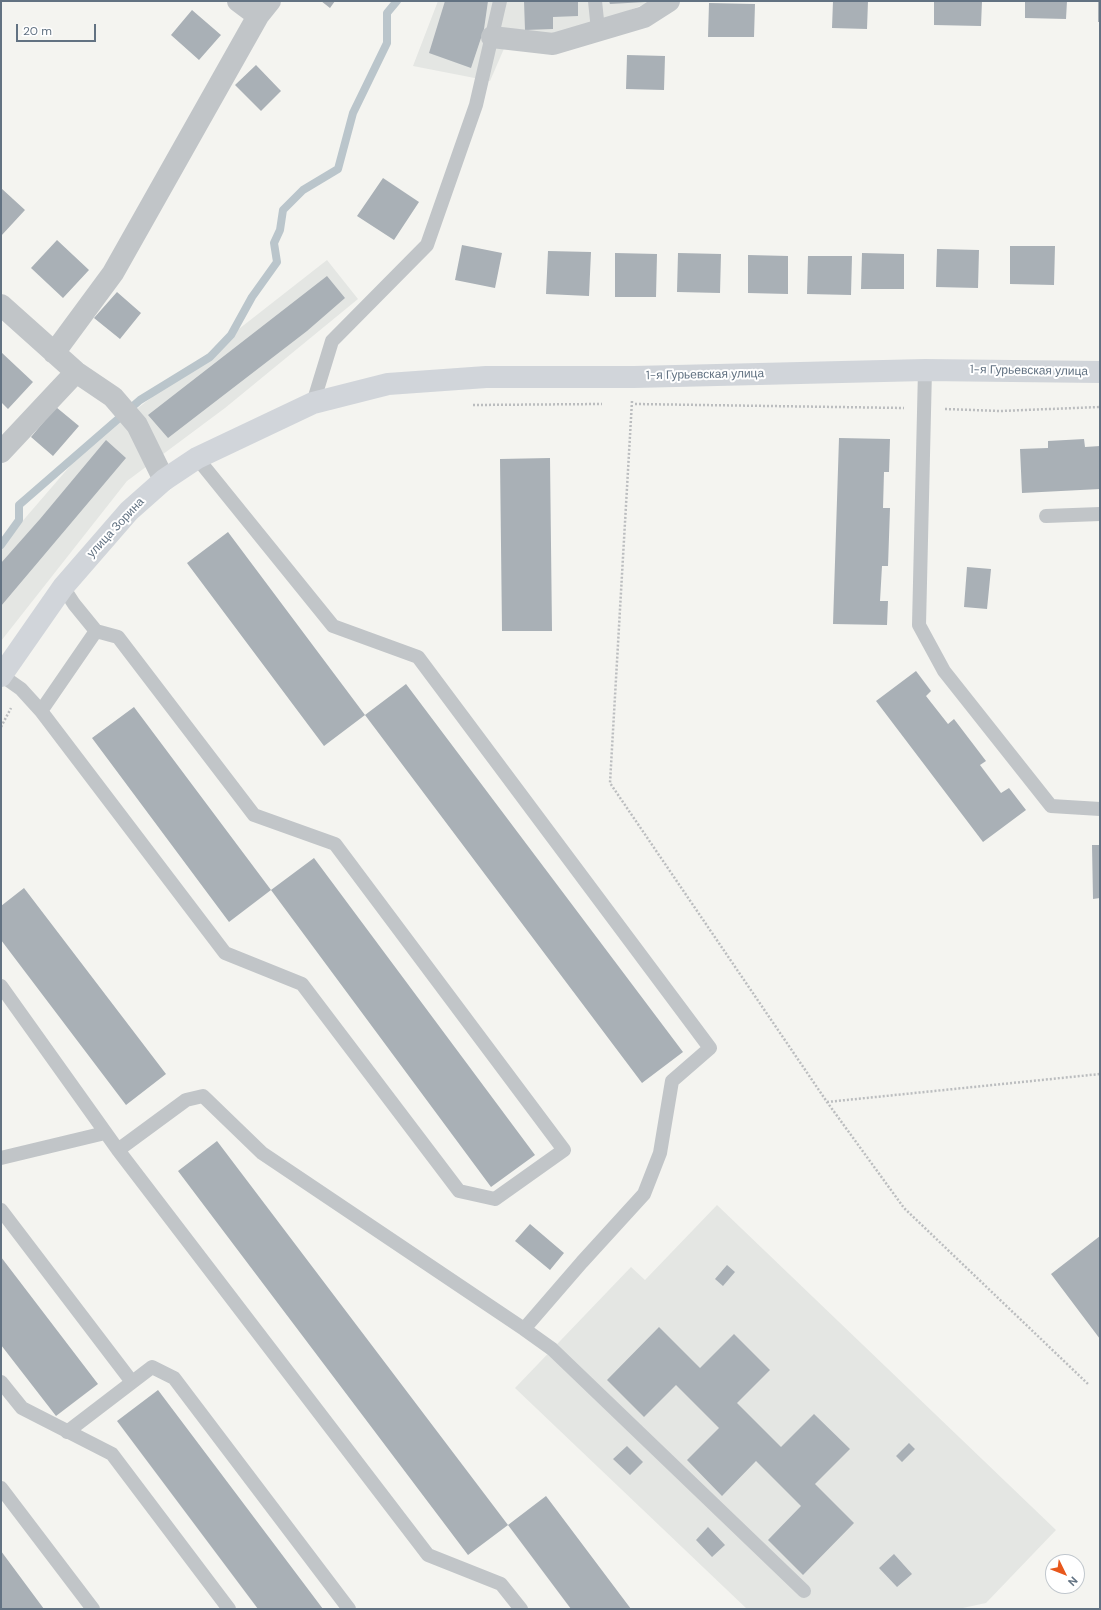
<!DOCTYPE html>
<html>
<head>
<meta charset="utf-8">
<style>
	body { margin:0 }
	#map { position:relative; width:1101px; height:1610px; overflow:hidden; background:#f4f4f0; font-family:"DM Sans",sans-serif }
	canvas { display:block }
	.frame { position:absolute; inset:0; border:2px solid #627282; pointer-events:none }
	.north { position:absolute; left:1045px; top:1554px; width:40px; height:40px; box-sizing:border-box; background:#fff; border:1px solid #c0c7cd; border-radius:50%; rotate:133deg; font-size:11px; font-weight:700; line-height:16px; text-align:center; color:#627282 }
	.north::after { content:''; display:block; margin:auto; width:14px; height:18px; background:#e8581c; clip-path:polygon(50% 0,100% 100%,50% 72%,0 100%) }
	.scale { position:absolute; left:16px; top:24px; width:80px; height:18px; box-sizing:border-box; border:2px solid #627282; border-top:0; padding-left:5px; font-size:12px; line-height:14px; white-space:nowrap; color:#627282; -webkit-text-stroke:3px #fff; paint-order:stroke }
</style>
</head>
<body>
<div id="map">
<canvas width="1101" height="1610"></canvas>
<div class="frame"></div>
<div class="north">N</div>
<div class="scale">20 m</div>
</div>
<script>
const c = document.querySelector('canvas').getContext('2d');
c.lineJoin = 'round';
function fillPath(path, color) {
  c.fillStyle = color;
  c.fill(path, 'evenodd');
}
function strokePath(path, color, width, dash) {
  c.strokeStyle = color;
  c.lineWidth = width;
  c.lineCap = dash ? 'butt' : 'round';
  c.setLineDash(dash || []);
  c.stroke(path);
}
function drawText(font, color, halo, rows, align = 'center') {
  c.font = font + ' "DM Sans",sans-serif';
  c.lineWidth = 4;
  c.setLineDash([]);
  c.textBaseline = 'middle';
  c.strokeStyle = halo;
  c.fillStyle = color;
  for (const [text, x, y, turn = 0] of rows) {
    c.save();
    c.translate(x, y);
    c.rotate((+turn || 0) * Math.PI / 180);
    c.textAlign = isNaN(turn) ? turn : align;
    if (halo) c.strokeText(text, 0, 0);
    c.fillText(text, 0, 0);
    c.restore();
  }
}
const built = new Path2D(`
	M 438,1 L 652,1 L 589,27 L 506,44 L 490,81 L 413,66 Z
	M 327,260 L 358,299 L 225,408 L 127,481 L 1,641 L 1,546 L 83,451 Z
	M 717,1205 L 1056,1530 L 986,1603 L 958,1609 L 747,1609 L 515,1388 L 631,1267 L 645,1280 Z`);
const stream = new Path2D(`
	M 1,545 L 19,520 L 19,505 L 140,400 L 210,357 L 231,335 L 252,297 L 277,262 L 274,243 L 280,230 L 283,210 L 303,190 L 338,169 L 353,113 L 387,43 L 387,13 L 397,1`);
const building = new Path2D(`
	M 321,1 L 335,1 L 330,8 Z
	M 445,1 L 488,1 L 484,29 L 471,68 L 429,53 Z
	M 524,1 L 578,1 L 578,16 L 553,17 L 553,29 L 525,30 Z
	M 609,1 L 645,1 L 645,2 L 610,4 Z
	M 833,1 L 868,1 L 867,29 L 832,28 Z
	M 934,1 L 982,1 L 981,26 L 934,25 Z
	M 1025,1 L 1067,1 L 1066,19 L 1025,18 Z
	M 1098,1 L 1100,1 L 1100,22 L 1098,22 Z
	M 709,3 L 755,4 L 754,37 L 708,37 Z
	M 192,10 L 221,35 L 199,60 L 171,35 Z
	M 627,55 L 665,56 L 664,90 L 626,89 Z
	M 256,65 L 281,91 L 261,111 L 235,85 Z
	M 383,178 L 419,202 L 394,240 L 357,216 Z
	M 1,188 L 25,210 L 1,236 Z
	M 57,240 L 89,270 L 63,298 L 31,268 Z
	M 462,245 L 502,253 L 495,288 L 455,280 Z
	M 1010,246 L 1055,246 L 1054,285 L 1010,284 Z
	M 937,249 L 979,250 L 978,288 L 936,287 Z
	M 548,251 L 591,252 L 589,296 L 546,294 Z
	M 615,253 L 657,254 L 656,297 L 615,297 Z
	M 678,253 L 721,254 L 720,293 L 677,292 Z
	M 862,253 L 904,254 L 904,289 L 861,289 Z
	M 748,255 L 788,256 L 788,294 L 748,293 Z
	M 808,256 L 852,256 L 851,295 L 807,294 Z
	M 327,276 L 345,298 L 307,331 L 168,438 L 148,415 Z
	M 117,292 L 141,313 L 120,339 L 94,318 Z
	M 1,352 L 33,382 L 8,409 L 1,402 Z
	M 56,407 L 79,426 L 53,456 L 31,437 Z
	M 839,438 L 890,439 L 889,472 L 884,472 L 883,508 L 890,508 L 888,566 L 882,566 L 880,601 L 888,601 L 887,625 L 833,624 Z
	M 1084,439 L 1085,447 L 1100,446 L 1100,489 L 1022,493 L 1020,449 L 1048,448 L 1048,441 Z
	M 106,440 L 126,458 L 1,606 L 1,563 L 40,519 Z
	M 550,458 L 552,631 L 502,631 L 500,459 Z
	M 228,532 L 365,715 L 324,746 L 187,563 Z
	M 967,567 L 991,569 L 987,609 L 964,607 Z
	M 916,671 L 931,691 L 926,696 L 948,724 L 954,719 L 986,761 L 980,765 L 1001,793 L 1009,788 L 1026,810 L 983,842 L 876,701 Z
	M 406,684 L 683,1052 L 642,1083 L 365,715 Z
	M 134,707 L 271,890 L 229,922 L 92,738 Z
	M 1092,845 L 1100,845 L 1100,898 L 1093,899 Z
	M 314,858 L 535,1155 L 491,1187 L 271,890 Z
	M 24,888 L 166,1074 L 126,1105 L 1,940 L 1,906 Z
	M 217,1141 L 508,1525 L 468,1555 L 178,1171 Z
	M 530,1224 L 564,1253 L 550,1270 L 515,1241 Z
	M 1100,1236 L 1100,1339 L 1051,1274 Z
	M 1,1257 L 98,1384 L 56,1416 L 1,1345 Z
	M 727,1265 L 735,1272 L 723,1286 L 715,1279 Z
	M 659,1327 L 700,1368 L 734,1334 L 770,1370 L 737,1403 L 781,1447 L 814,1414 L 850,1449 L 815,1484 L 854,1523 L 803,1575 L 768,1540 L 801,1506 L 756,1461 L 722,1496 L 687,1460 L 719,1428 L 676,1385 L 644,1417 L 607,1380 Z
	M 158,1390 L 323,1609 L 258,1609 L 117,1421 Z
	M 909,1443 L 915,1449 L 902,1462 L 896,1456 Z
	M 627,1446 L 643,1462 L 630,1475 L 613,1459 Z
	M 546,1496 L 631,1609 L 571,1609 L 508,1525 Z
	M 708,1527 L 725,1545 L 712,1557 L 696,1540 Z
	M 1,1551 L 44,1609 L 1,1609 Z
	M 894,1554 L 912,1574 L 897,1587 L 879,1568 Z`);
const path = new Path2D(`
	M 632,401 L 610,783 L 827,1102 L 904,1208 L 1088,1384
	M 635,404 L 904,408
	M 473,405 L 602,404
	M 945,409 L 1000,411 L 1100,407
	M 1,727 L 11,708
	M 827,1102 L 1100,1074`);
const service = new Path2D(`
	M 595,1 L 598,30
	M 925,370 L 919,625 L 944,671 L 1051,806 L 1100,809
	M 313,403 L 332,341 L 427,245 L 476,105 L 500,1
	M 197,458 L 333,626 L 418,657 L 710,1048 L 672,1081 L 660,1153 L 644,1194 L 582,1262 L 524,1329
	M 1046,516 L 1100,514
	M 1,675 L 21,689 L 41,711 L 225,953 L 302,984 L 459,1191 L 495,1199 L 564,1150 L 335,844 L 254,815 L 118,637 L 96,631 L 74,604 L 63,587
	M 41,711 L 96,631
	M 1,986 L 118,1150 L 428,1555 L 501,1584 L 521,1609
	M 118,1150 L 186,1100 L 203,1096 L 262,1153 L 524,1329 L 552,1349 L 804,1591
	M 1,1158 L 105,1133
	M 1,1210 L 132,1382
	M 1,1382 L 22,1408 L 112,1454 L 229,1609
	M 67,1432 L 152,1367 L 174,1378 L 349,1609
	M 1,1488 L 93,1609`);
const minor = new Path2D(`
	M 238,1 L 258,16
	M 492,37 L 553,44 L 644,17 L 669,1
	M 1,305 L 76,372 L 113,397 L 137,425 L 164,480
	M 54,353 L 113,273 L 258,16 L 270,1
	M 1,452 L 76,372`);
const secondary = new Path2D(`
	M 1,676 L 63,587 L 129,511 L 164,480 L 197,458 L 313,403 L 388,384 L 486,377 L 634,377 L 925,370 L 1100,372`);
const streetNames = [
	["1-я Гурьевская улица",1029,371,1],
	["1-я Гурьевская улица",705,375,-1],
	["улица Зорина",116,528,-47]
];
fillPath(built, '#e4e6e3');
strokePath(stream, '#bac5cb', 8);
fillPath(building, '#a9b0b6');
strokePath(path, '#bbbdbf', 2.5, [2, 2]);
strokePath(service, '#c1c5c8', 14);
strokePath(minor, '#c1c5c8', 22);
strokePath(secondary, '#d1d5da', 22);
drawText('12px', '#627282', '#fff', streetNames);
</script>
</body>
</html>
